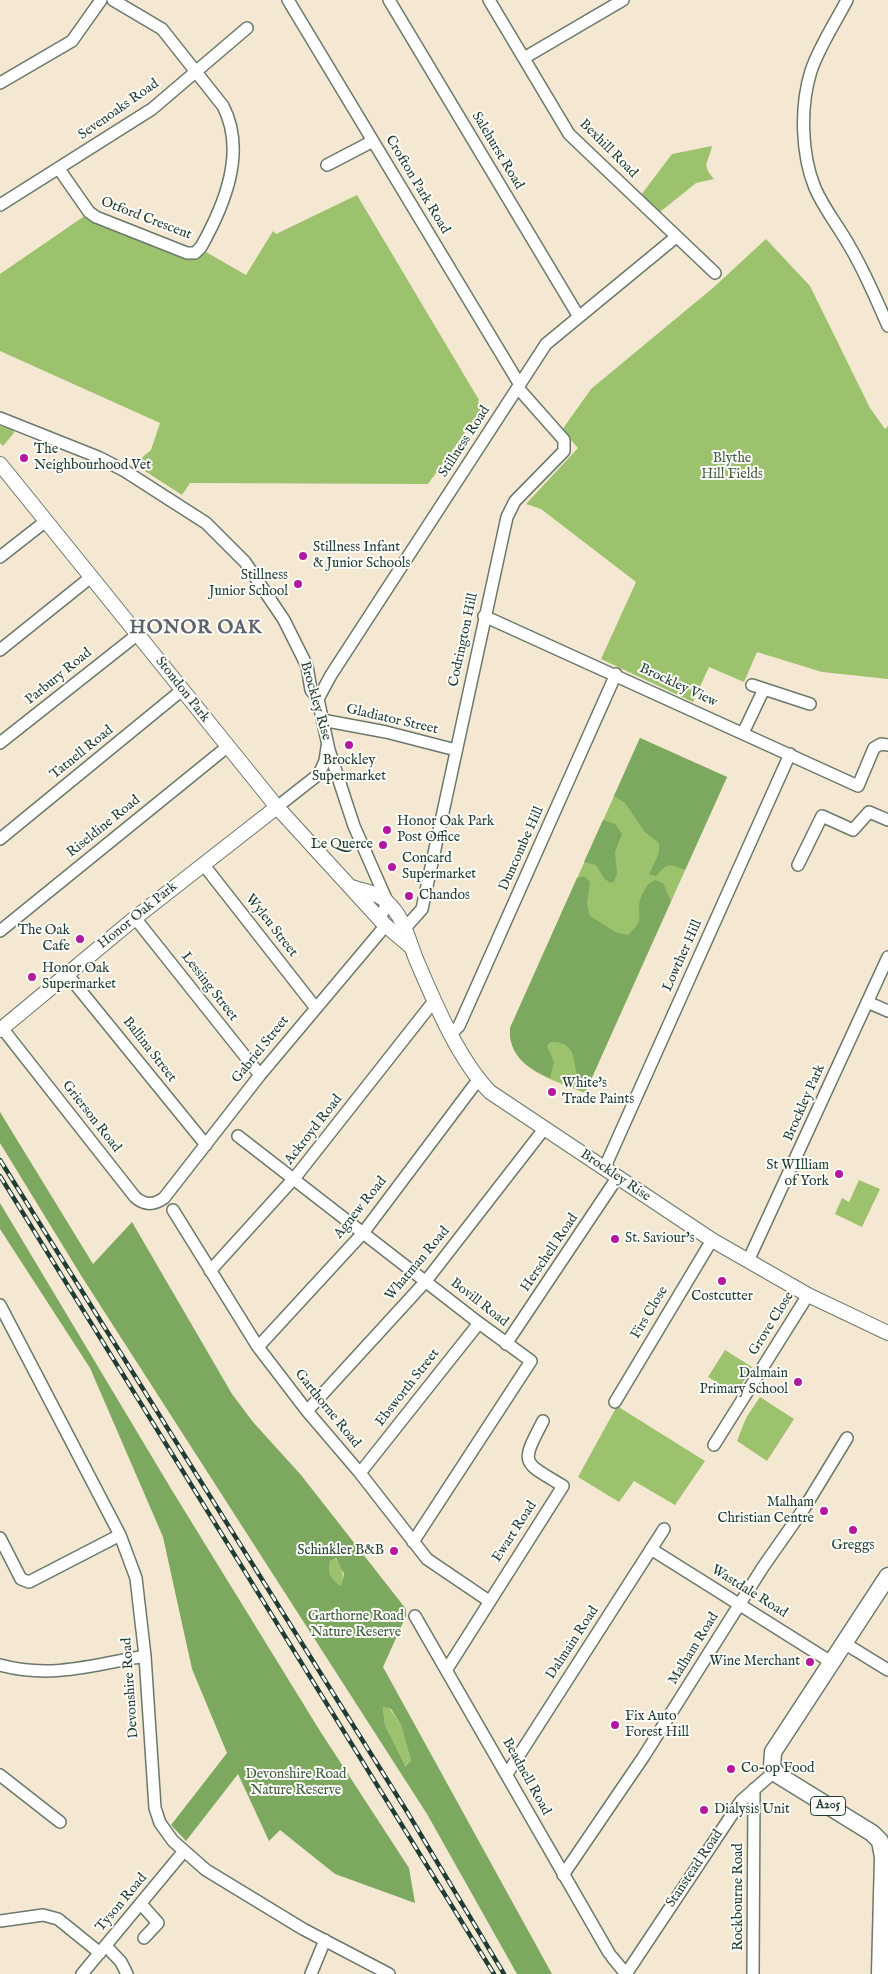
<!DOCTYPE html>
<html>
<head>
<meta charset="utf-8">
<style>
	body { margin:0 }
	canvas { display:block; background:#f5e8d2 }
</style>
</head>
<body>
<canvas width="888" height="1974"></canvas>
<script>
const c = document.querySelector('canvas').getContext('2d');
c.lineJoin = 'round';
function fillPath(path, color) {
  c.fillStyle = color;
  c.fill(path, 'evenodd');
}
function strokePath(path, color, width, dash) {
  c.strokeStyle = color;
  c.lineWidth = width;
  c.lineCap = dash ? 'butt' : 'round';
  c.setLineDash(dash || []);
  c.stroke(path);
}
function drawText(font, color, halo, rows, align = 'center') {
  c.font = font + ' "IM FELL English",serif';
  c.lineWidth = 4;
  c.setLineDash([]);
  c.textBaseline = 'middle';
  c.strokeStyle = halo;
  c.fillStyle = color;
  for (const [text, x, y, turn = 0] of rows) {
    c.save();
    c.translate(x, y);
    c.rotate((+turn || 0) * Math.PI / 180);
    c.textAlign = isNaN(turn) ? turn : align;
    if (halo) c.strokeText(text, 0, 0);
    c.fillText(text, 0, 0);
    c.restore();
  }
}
const green = new Path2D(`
	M 712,146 C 708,165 701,163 714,179 L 696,183 L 660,212 L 641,195 L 672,154 Z
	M 357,195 L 479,400 L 478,401 L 482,409 L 428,484 L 190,483 L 182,495 L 134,464 L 151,450 L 160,423 L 0,351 L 0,274 L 86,215 L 195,258 L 206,252 L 246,275 L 273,231 L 276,234 Z
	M 766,239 L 810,286 L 870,408 L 885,429 L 888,426 L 888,679 L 822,672 L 757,652 L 744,682 L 709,667 L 693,702 L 601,659 L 636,582 L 541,509 L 526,504 L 578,448 L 562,430 L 591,389 L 714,287 Z
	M 0,426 L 13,430 L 14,433 L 3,446 L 0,443 Z
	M 640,738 L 727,777 L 585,1093 C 552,1079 509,1070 510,1028 Z
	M 859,1180 L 880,1189 L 862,1227 L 835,1214 L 842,1198 L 849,1202 Z
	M 725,1350 L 752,1367 L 736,1394 L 708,1377 Z
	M 760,1397 L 794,1419 L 767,1461 L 737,1441 L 746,1418 Z
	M 617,1406 L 705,1461 L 675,1505 L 634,1481 L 619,1502 L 578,1477 Z
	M 335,1558 C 344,1569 344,1574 341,1587 C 330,1579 328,1573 330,1561 Z
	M 383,1707 L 390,1709 L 401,1725 L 411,1761 L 404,1766 L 385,1725 Z`);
const forest = new Path2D(`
	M 640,738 L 727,777 L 685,870 C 668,863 668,863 656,876 L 649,874 L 659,853 L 659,843 L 645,832 L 625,803 L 614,796 Z
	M 603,820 L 615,824 L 622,834 L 615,852 L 617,873 L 614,882 L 610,883 L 604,878 L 596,865 L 584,862 Z
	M 584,876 L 590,882 L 587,904 L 590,916 L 617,933 L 628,935 C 640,923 640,923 639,907 C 639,899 644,891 648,884 L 655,880 L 663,883 L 671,901 L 589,1084 L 585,1085 L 579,1083 C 572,1066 580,1041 550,1042 L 547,1046 L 554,1062 L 550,1078 C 527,1068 508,1055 510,1028 L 577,878 Z
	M 0,1112 L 93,1264 L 132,1222 L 232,1394 L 253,1422 L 301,1475 L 406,1609 L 406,1616 L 383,1667 L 552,1974 L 517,1974 L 427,1814 L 82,1277 L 0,1143 ZM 336,1558 L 344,1574 L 341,1586 C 330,1579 328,1573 330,1561 ZM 383,1707 L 391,1709 L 401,1725 L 411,1761 L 405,1766 L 385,1725 Z
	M 0,1203 L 173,1492 L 320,1731 L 409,1868 L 415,1903 L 335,1874 L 280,1830 L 269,1841 L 238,1774 L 186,1841 L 171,1825 L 227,1753 L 192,1669 L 163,1537 L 90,1368 L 0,1229 Z`);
const minor = new Path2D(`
	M 288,0 L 520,385
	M 389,0 L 579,317
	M 489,0 L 569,134 L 715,273
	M 847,0 C 835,23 819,47 811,71 C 800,106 801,154 815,188 C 824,209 839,227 850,247 C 865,272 876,299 888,326
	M 524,58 L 623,0
	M 0,83 L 72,41 L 101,0
	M 327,165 L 373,141
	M 59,169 L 89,212 L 96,217 L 187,253 L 195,253 L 201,247 C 224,206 247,152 223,106 L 162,29 L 113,0
	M 0,205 L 152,109 L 247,28
	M 0,418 L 98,457 L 125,471 L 206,523 L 245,562 L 284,620 L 307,666 L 311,690 L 318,699 L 329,750 L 354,826 L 387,901 L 382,915 L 376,916
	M 0,557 L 46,521
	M 484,616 L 858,786 L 874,748 L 881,744 L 888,745
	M 0,650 L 91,577
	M 752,685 L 810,704
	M 318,699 L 331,675 L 546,344 L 676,237
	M 322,720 L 386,732 L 456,750
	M 743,733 L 764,689
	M 0,743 L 138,634
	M 277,807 L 319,774 L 325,761 L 327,747
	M 0,839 L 182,690
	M 203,864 L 315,1007
	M 798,865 L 822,816 L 853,830 L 869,812 L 888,820
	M 135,918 L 260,1075
	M 405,928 L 422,909 L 507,517 L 515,501 L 564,451 L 564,440 L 518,388
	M 0,931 L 227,747
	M 67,974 L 206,1145
	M 867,1002 L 888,1011
	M 2,1028 L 135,1197 C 145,1206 154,1205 164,1198 L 260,1075 L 386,925
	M 452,1033 L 459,1026 L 616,674
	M 238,1136 L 479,1323 L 531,1361 L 413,1542
	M 604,1169 L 790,754
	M 173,1210 L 258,1347 L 307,1411 L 360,1473 L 427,1559 L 489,1601
	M 748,1261 L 888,957
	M 210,1271 L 297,1175 L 434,1001
	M 0,1305 L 120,1535 L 136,1578 L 145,1656 L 155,1808 L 160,1823 L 173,1841 L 206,1870 L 303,1929 L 389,1974
	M 506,1344 L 617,1178
	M 258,1347 L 363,1233 L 478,1080
	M 615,1402 L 712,1240
	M 307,1411 L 426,1281 L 544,1129
	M 714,1445 L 808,1295
	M 360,1473 L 479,1323
	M 0,1538 L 21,1579 L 29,1582 L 120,1535
	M 651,1549 L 831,1662
	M 415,1616 L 609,1953
	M 844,1643 L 888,1670
	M 0,1665 C 51,1679 94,1665 145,1656
	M 447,1669 L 563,1486 C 522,1461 520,1465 543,1421
	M 507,1774 L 664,1529
	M 0,1775 L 60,1822
	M 563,1875 L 644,1756 L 763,1567 L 805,1507 L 847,1438
	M 141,1904 L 158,1923 L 144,1938
	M 0,1921 L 43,1915 L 58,1919 L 100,1953
	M 106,1946 L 121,1962 L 127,1974
	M 612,1957 L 626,1974
	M 82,1974 L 184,1851
	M 311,1974 L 325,1940
	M 626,1974 L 741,1801 L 774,1772
	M 753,1974 L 754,1789`);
const major = new Path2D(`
	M 0,464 L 277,807 L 384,924 L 411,947
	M 352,887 C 363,891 379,893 387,902 C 404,917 408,939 416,959 C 434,1001 458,1059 490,1092 L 712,1240 L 808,1295 L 888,1333
	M 0,1030 L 135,918 L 277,807`);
const highway = new Path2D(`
	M 880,1974 L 883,1857 L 880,1841 L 872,1833 L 778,1775 L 772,1767 L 773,1752 L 888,1576`);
const rail = new Path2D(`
	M 0,1160 L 406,1810 L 504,1974
	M 0,1176 L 494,1974`);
const markers = [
	[24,458,5,"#b5179e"],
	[303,556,5,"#b5179e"],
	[298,584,5,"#b5179e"],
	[349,745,5,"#b5179e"],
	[387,830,5,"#b5179e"],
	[383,845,5,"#b5179e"],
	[392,867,5,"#b5179e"],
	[409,896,5,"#b5179e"],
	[80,939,5,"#b5179e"],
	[32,977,5,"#b5179e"],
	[552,1092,5,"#b5179e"],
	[839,1174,5,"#b5179e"],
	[615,1239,5,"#b5179e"],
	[722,1281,5,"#b5179e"],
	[798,1382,5,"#b5179e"],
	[824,1511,5,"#b5179e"],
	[853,1530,5,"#b5179e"],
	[394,1551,5,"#b5179e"],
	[810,1662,5,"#b5179e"],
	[615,1725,5,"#b5179e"],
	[731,1769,5,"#b5179e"],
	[704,1810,5,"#b5179e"]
];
const shields = [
	[828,1806,35]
];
const shieldNames = [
	["A205",828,1806]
];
const streetNames = [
	["Sevenoaks Road",119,110,-35],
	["Bexhill Road",608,149,45],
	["Salehurst Road",497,151,59],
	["Crofton Park Road",417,185,59],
	["Otford Crescent",146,219,21],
	["Stillness Road",465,442,-57],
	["Codrington Hill",464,640,-78],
	["Parbury Road",59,677,-39],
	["Brockley View",678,686,25],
	["Stondon Park",182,690,52],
	["Brockley Rise",315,701,74],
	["Gladiator Street",392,720,13],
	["Tatnell Road",82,753,-39],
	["Riseldine Road",104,827,-39],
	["Duncombe Hill",522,849,-66],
	["Honor Oak Park",138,916,-39],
	["Wyleu Street",271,926,52],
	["Lowther Hill",683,956,-66],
	["Lessing Street",209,987,52],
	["Ballina Street",149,1050,52],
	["Gabriel Street",261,1050,-51],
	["Brockley Park",805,1103,-66],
	["Grierson Road",91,1117,52],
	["Ackroyd Road",314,1130,-52],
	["Brockley Rise",615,1176,34],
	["Agnew Road",361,1208,-51],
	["Herschell Road",550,1253,-56],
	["Whatman Road",418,1264,-50],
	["Bovill Road",479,1303,38],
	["Firs Close",650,1313,-59],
	["Grove Close",772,1324,-58],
	["Ebsworth Street",408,1388,-52],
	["Garthorne Road",327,1409,51],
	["Ewart Road",515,1532,-57],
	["Wastdale Road",749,1592,32],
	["Dalmain Road",573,1643,-57],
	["Malham Road",694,1649,-58],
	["Devonshire Road",131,1688,-94],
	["Beadnell Road",526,1777,61],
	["Stanstead Road",695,1869,-56],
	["Rockbourne Road",739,1897,-90],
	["Tyson Road",122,1903,-50]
];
const poiNames = [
	["The",34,450],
	["Neighbourhood Vet",34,466],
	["Stillness Infant",313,548],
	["& Junior Schools",313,564],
	["Stillness",288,576,"right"],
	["Junior School",288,592,"right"],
	["Brockley",349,761,"center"],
	["Supermarket",349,777,"center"],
	["Honor Oak Park",397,822],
	["Post Office",397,838],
	["Le Querce",373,845,"right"],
	["Concard",402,859],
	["Supermarket",402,875],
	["Chandos",419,896],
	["The Oak",70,931,"right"],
	["Cafe",70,947,"right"],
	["Honor Oak",42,969],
	["Supermarket",42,985],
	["White's",562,1084],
	["Trade Paints",562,1100],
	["St WIlliam",829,1166,"right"],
	["of York",829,1182,"right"],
	["St. Saviour's",625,1239],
	["Costcutter",722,1297,"center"],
	["Dalmain",788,1374,"right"],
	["Primary School",788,1390,"right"],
	["Malham",814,1503,"right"],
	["Christian Centre",814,1519,"right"],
	["Greggs",853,1546,"center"],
	["Schinkler B&B",384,1551,"right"],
	["Wine Merchant",800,1662,"right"],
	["Fix Auto",625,1717],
	["Forest Hill",625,1733],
	["Co-op Food",741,1769],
	["Dialysis Unit",714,1810]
];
const parkNames = [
	["Blythe",732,459],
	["Hill Fields",732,475],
	["Garthorne Road",356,1617],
	["Nature Reserve",356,1633],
	["Devonshire Road",296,1775],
	["Nature Reserve",296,1791]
];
const districtNames = [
	["HONOR OAK",196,629]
];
fillPath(green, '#9cc26d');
fillPath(forest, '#7da860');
strokePath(minor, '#6a796b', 14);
strokePath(major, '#6a796b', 16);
strokePath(highway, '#6a796b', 19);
strokePath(minor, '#fff', 11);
strokePath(major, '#fff', 14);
strokePath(highway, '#fff', 16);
strokePath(rail, '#1f3d34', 4.5);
strokePath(rail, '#fdfcf7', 2.5, [8]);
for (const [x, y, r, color] of markers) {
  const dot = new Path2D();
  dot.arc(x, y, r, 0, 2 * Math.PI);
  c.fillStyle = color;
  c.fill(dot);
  strokePath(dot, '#fdfcf7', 2);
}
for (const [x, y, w] of shields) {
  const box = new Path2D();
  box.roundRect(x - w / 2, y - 9.5, w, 19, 4);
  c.fillStyle = '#fdfcf7';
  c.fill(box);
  strokePath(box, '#1f3d34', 1);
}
drawText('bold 12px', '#1f3d34', null, shieldNames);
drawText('14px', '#1f3d34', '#fdfcf7', streetNames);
drawText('14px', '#1f3d34', '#fdfcf7', poiNames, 'left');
drawText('14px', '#3e5e42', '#fdfcf7', parkNames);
c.letterSpacing = '1px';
drawText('bold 19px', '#5c636d', '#fdfcf7', districtNames);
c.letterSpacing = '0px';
</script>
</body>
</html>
